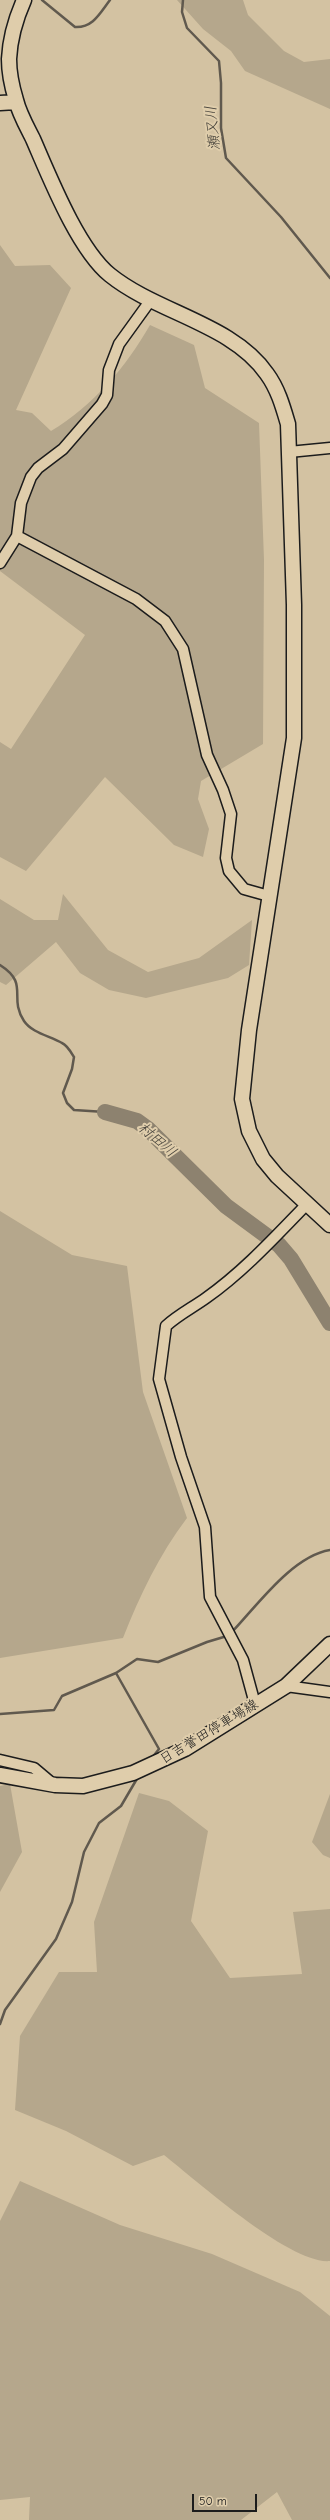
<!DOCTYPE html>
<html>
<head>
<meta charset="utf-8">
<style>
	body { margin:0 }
	#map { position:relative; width:330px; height:2520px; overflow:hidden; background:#d3c2a2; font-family:"Comic Neue",sans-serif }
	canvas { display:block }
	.scale { position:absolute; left:192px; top:2494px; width:65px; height:18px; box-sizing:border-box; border:2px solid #1c1c1c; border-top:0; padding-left:5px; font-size:12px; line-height:14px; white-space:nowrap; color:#1c1c1c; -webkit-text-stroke:3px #dfcdab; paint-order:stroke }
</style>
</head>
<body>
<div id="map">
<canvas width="330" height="2520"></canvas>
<div class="scale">50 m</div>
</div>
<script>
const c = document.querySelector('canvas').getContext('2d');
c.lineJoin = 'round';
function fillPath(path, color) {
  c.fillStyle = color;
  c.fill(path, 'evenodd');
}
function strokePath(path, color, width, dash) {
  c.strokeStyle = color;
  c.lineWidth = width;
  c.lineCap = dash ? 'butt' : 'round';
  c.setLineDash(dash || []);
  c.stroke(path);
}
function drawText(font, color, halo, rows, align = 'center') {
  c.font = font + ' "Comic Neue","Klee One",sans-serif';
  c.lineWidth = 4;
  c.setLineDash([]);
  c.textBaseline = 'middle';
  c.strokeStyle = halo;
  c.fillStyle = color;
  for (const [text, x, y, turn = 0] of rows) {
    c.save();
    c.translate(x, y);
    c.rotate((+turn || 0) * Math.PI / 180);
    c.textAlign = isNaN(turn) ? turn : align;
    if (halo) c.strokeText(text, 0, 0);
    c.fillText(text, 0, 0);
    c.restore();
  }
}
const green = new Path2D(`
	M 177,0 L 243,0 L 248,15 L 284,51 L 304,62 L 330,59 L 330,109 L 245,71 L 231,51 L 203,29 Z
	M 0,245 L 15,266 L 50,265 L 71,288 L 16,410 L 32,413 L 51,431 C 93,406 126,367 150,325 L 194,345 L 205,388 L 259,423 L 264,560 L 263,744 L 201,781 L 198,799 L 209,829 L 203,857 L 174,845 L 105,777 L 26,871 L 0,857 L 0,742 L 11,749 L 85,635 L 0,571 Z
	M 63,894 L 108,950 L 148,972 L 199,958 L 252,920 L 249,965 L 228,978 L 146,998 L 109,990 L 80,973 L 56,942 L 6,985 L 0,982 L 0,899 L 34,920 L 58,920 Z
	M 0,1211 L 72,1255 L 127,1266 L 143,1392 L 187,1518 C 159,1555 140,1595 123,1638 L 0,1658 Z
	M 10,1784 L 22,1852 L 0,1892 L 0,1786 Z
	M 139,1793 L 169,1801 L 208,1831 L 191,1921 L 230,1978 L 302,1974 L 293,1912 L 330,1909 L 330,2261 C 291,2265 197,2181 164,2155 L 133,2166 L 66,2131 L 15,2110 L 20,2036 L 59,1972 L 97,1972 L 94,1922 Z
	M 330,1794 L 330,1858 L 323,1855 L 312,1842 Z
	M 20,2181 L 120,2225 L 212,2254 L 300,2292 L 330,2316 L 330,2520 L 292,2520 L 277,2492 L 241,2520 L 29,2520 L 30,2497 L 0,2500 L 0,2221 Z`);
const stream = new Path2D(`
	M 42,0 L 75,27 C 93,28 100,13 110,0
	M 183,0 L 182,12 L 187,28 L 219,61 L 221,83 L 221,128 L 226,158 L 281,217 L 330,278
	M 0,965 C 30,984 8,997 24,1021 C 32,1033 50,1036 62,1043 C 67,1045 71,1052 74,1057 L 72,1069 L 63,1093 L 67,1103 L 74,1110 L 105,1112
	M 231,1633 C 256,1607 292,1556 330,1550
	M 116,1673 L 159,1749 L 151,1759
	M 0,1714 L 54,1710 L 62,1696 L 116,1673 L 137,1659 L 158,1662 L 207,1642 L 227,1636
	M 0,2024 L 5,2010 L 56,1939 L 72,1902 L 84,1852 L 99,1823 L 121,1806 L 138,1777`);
const river = new Path2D(`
	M 105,1112 L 137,1121 L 148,1129 L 226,1206 L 279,1245 L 291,1259 L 330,1323`);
const street = new Path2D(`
	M 289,452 L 330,448
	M 17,536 L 136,599 L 165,621 L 183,649 L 207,755 L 223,790 L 231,814 L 226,858 L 229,871 L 244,889 L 269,896
	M 0,563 L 17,536 L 21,503 L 31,477 L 38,468 L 63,449 L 102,404 L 107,395 L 109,370 L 119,344 L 150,301
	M 286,1686 L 330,1692
	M 255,1704 L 243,1660 L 210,1597 L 205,1527 L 181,1457 L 159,1379 L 166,1326 C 178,1315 192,1308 206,1298 C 243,1272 275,1237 307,1204
	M 0,1760 L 34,1768 L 53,1784`);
const secondary = new Path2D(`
	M 24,0 C 16,18 10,39 9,59 C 9,72 12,87 16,100 C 19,113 27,127 33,139 C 50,178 78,249 110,275 C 157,313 233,324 267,374 C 278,389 283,407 288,424 L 294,605 L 294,738 L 249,1030 L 242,1099 L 249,1131 L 263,1159 L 277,1176 L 330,1225
	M 0,103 L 16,102
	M 0,1775 L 55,1785 L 83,1786 L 133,1773 L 185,1749 L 286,1686 L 330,1644`);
const streetNames = [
	["日吉誉田停車場線",209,1732,-31]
];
const waterNames = [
	["瀬又川",213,128,-95],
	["村田川",157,1140,41]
];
fillPath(green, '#b5a78c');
strokePath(stream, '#60594e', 2.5);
strokePath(river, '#8d826f', 16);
strokePath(street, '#1c1c1c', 13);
strokePath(secondary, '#1c1c1c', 17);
strokePath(street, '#dfcdab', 10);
strokePath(secondary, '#dfcdab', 14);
drawText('14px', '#1c1c1c', '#dfcdab', streetNames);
drawText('italic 15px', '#444039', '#dfcdab', waterNames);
</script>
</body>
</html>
